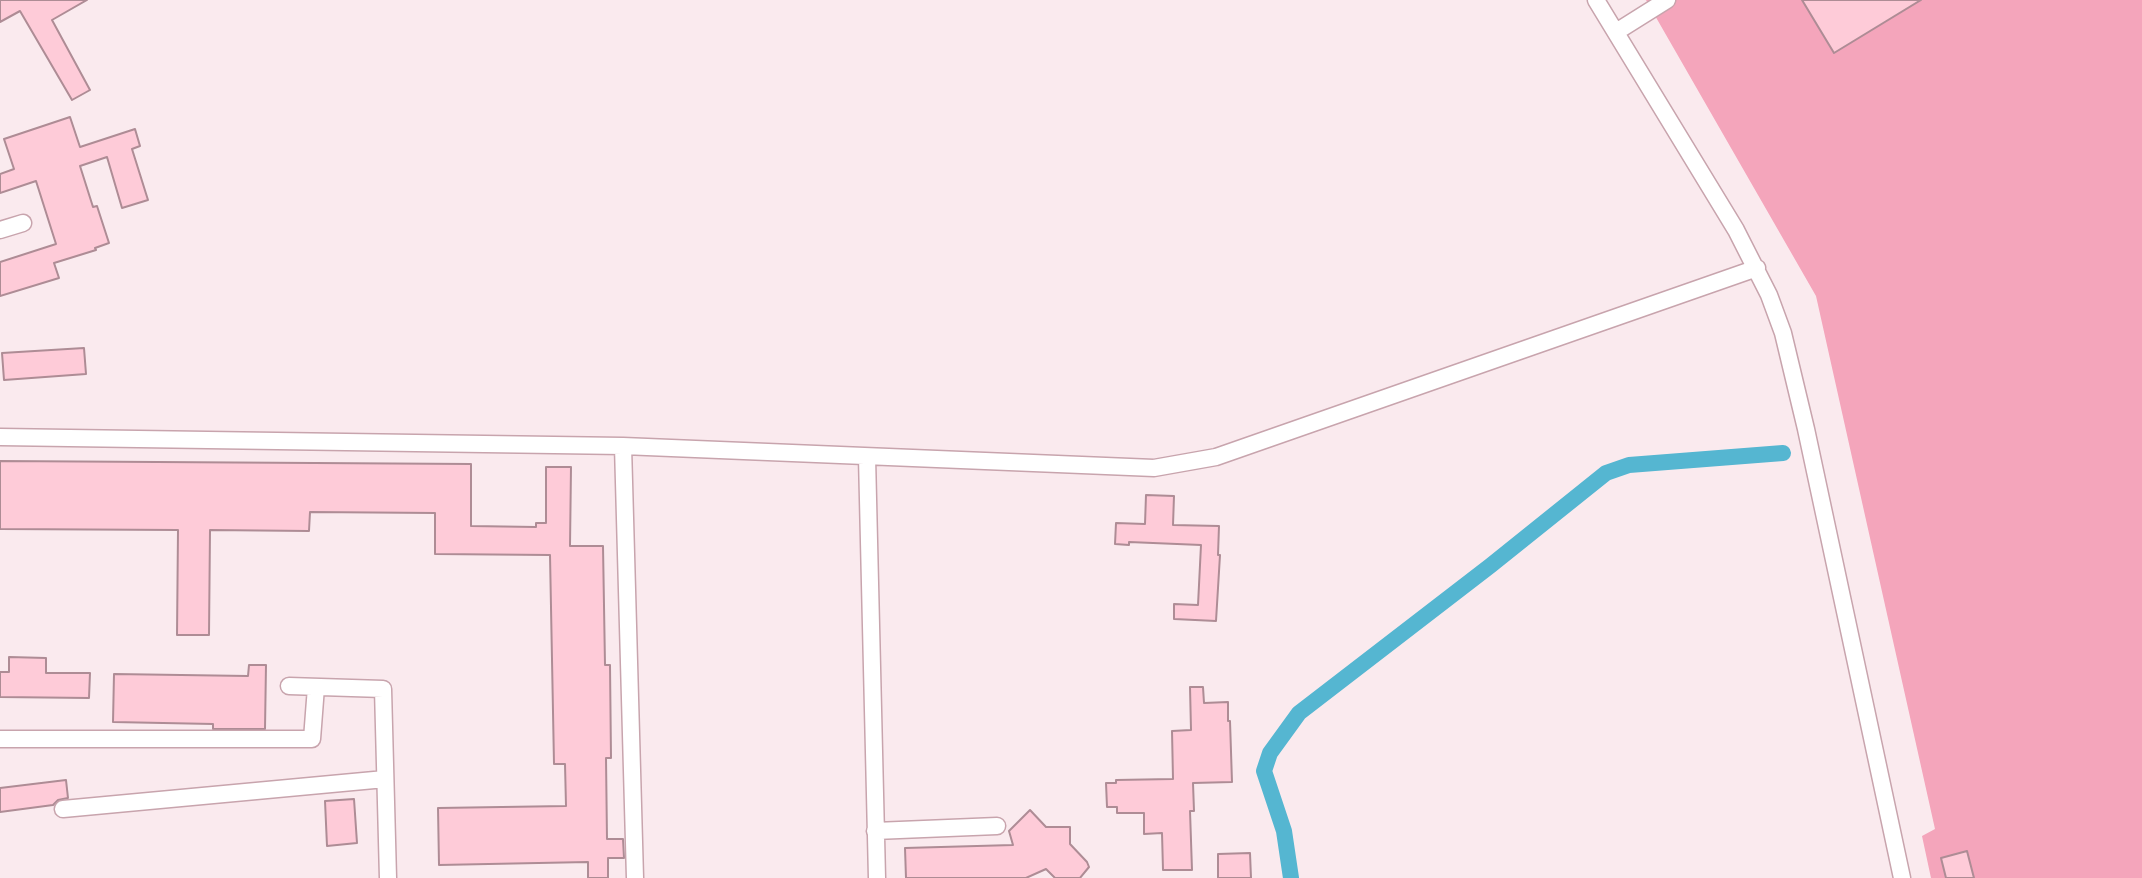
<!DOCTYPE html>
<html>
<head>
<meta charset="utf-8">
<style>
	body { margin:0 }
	canvas { display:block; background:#faeaee }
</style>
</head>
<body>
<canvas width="2142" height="878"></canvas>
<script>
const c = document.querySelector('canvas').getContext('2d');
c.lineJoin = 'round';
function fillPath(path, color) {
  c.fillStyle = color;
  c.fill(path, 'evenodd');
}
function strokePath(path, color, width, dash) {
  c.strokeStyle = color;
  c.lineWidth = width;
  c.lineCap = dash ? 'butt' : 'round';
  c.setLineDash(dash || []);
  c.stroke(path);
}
const green = new Path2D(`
	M 1646,0 L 2142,0 L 2142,878 L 1931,878 L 1922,836 L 1935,829 L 1816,296 Z`);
const canal = new Path2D(`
	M 1291,878 L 1284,831 L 1264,771 L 1270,753 L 1299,713 L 1490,566 L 1606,473 L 1629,465 L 1783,453`);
const building = new Path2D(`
	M 0,0 L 87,0 L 52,20 L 90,90 L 72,100 L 20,11 L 0,22 Z
	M 1802,0 L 1921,0 L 1834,53 Z
	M 70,117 L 80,147 L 135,129 L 140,146 L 132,149 L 148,200 L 122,208 L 107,157 L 80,166 L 93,207 L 97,206 L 109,243 L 95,248 L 96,250 L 54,263 L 59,278 L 0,296 L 0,262 L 56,244 L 36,181 L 0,193 L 0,174 L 14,169 L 4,139 Z
	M 84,348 L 86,374 L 4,380 L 2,353 Z
	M 0,461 L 471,464 L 471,526 L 536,527 L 536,523 L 546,523 L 546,467 L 571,467 L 570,546 L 603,546 L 605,665 L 610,665 L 611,758 L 606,758 L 607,839 L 623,839 L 624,858 L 608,858 L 608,878 L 588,878 L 588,862 L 439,865 L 438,808 L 566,806 L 565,764 L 554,764 L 550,555 L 435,554 L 435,513 L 310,512 L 309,531 L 210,530 L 209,635 L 177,635 L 178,530 L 0,529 Z
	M 1146,495 L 1174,496 L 1173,525 L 1219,526 L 1218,555 L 1220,555 L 1216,621 L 1174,619 L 1174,604 L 1198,605 L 1201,545 L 1129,542 L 1129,545 L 1115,544 L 1116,523 L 1145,524 Z
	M 9,657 L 46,658 L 46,673 L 90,673 L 89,698 L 0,697 L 0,672 L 9,672 Z
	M 249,665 L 266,665 L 265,729 L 213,729 L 213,724 L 113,722 L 114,674 L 248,676 Z
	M 1190,687 L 1203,687 L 1204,703 L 1228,702 L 1228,721 L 1230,721 L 1232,782 L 1193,783 L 1194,811 L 1190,811 L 1192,870 L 1163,870 L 1162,833 L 1144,834 L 1144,813 L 1117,813 L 1117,807 L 1107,807 L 1106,783 L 1116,783 L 1116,780 L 1173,779 L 1172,731 L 1191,730 Z
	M 66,780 L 68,798 L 58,800 L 53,805 L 0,812 L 0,788 Z
	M 354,799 L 357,843 L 327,846 L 325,801 Z
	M 1030,810 L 1046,827 L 1070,827 L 1070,844 L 1087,862 L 1089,867 L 1080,878 L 1055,878 L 1046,869 L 1026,878 L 906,878 L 905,848 L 1013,845 L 1009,831 Z
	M 1967,851 L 1974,878 L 1946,878 L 1941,858 Z
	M 1250,853 L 1251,878 L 1218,878 L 1218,854 Z`);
const minor = new Path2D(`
	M 1596,0 L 1736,230 L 1769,295 L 1783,333 L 1806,429 L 1902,878
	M 1616,32 L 1667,0
	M 0,230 L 23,223
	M 0,437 L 623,446 L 1154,468 L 1216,457 L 1757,268
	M 623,446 L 635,878
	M 867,457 L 877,878
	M 289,686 L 383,689 L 388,878
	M 0,739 L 312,739 L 316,687
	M 63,809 L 385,779
	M 875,831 L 997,826`);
fillPath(green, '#f4a5bb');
strokePath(canal, '#55b6d1', 16);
fillPath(building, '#fecbd8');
strokePath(building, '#ae8c95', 2);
strokePath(minor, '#c8a4ad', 19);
strokePath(minor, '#fff', 16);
</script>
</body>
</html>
